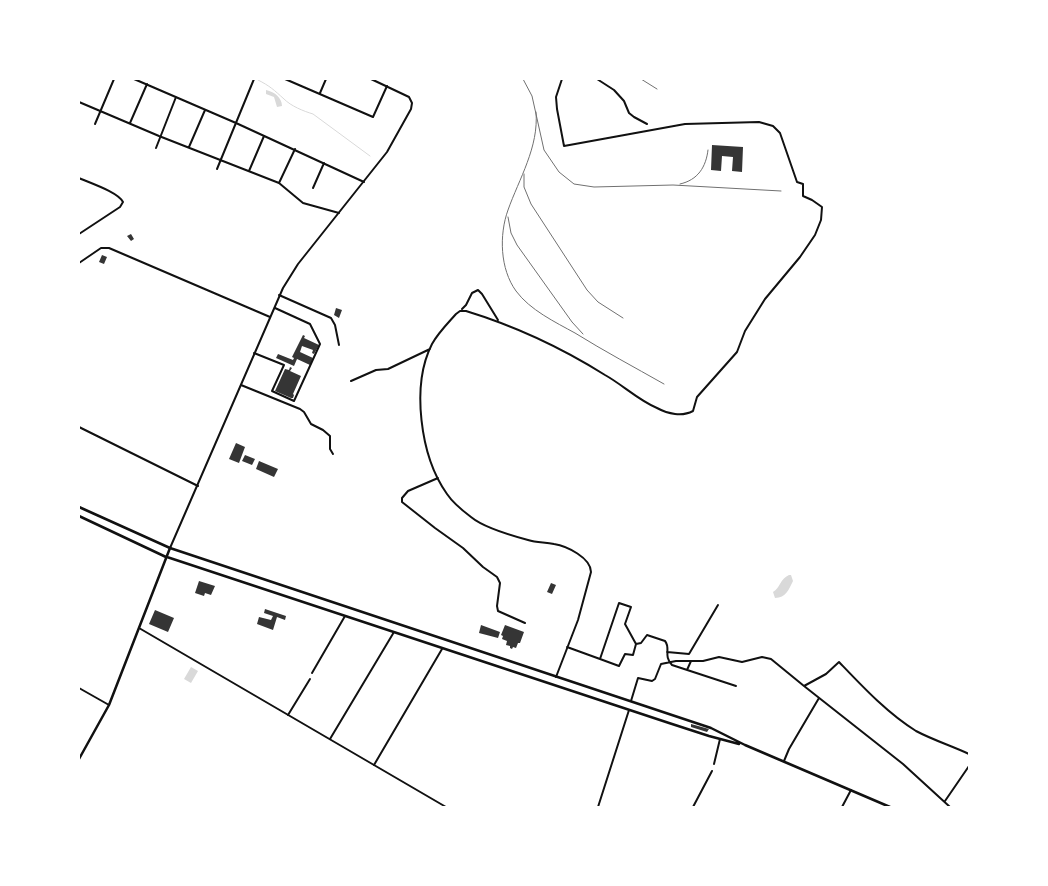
<!DOCTYPE html>
<html>
<head>
<meta charset="utf-8">
<style>
	body { margin:0 }
	#map { position:relative; width:1048px; height:886px; overflow:hidden; background:#fff; font-family:"Sofia Sans Condensed",sans-serif }
	canvas { display:block }
	.frame { position:absolute; inset:0; border:80px solid #fff; pointer-events:none }
</style>
</head>
<body>
<div id="map">
<canvas width="1048" height="886"></canvas>
<div class="frame"></div>
</div>
<script>
const c = document.querySelector('canvas').getContext('2d');
c.lineJoin = 'round';
function fillPath(path, color) {
  c.fillStyle = color;
  c.fill(path, 'evenodd');
}
function strokePath(path, color, width, dash) {
  c.strokeStyle = color;
  c.lineWidth = width;
  c.lineCap = dash ? 'butt' : 'round';
  c.setLineDash(dash || []);
  c.stroke(path);
}
const water = new Path2D(`
	M 266,90 C 275,92 282,98 282,106 L 277,107 L 274,97 L 266,94 Z
	M 789,575 L 791,575 L 793,581 C 789,589 786,598 775,598 L 773,592 C 780,588 780,579 789,575 Z
	M 191,667 L 198,671 L 191,683 L 184,679 Z`);
const stream = new Path2D(`
	M 258,80 C 270,86 274,90 284,99 C 291,106 303,111 313,114 L 370,156`);
const building = new Path2D(`
	M 712,145 L 743,147 L 742,172 L 732,171 L 733,157 L 722,156 L 721,171 L 711,170 Z
	M 131,234 L 134,239 L 131,241 L 127,236 Z
	M 102,255 L 107,257 L 104,264 L 99,262 Z
	M 336,308 L 342,310 L 339,318 L 334,315 Z
	M 303,335 L 305,336 L 304,338 L 319,345 L 314,354 L 312,353 L 313,350 L 302,346 L 300,352 L 313,358 L 310,365 L 297,359 L 294,366 L 276,358 L 278,354 L 293,360 L 294,358 L 292,357 Z
	M 290,367 L 292,368 L 290,371 L 301,376 L 293,394 L 294,395 L 293,398 L 291,398 L 275,391 L 285,369 L 289,370 Z
	M 236,443 L 245,447 L 239,463 L 229,459 Z
	M 245,455 L 255,459 L 252,465 L 242,461 Z
	M 259,461 L 278,469 L 274,477 L 256,469 Z
	M 199,581 L 215,586 L 211,595 L 205,593 L 204,596 L 195,593 Z
	M 551,583 L 556,585 L 552,594 L 547,592 Z
	M 265,609 L 286,616 L 285,620 L 277,617 L 273,630 L 257,624 L 259,617 L 271,620 L 273,616 L 264,613 Z
	M 155,610 L 174,618 L 168,632 L 149,624 Z
	M 481,625 L 500,632 L 498,638 L 479,633 Z
	M 505,625 L 524,632 L 520,643 L 518,643 L 516,648 L 513,647 L 512,649 L 510,648 L 510,646 L 506,645 L 507,641 L 502,639 L 503,636 L 501,635 Z
	M 691,724 L 709,729 L 707,732 L 691,727 Z`);
const minor = new Path2D(`
	M 134,79 L 236,123 L 364,182
	M 285,79 L 373,117 L 387,86
	M 597,79 L 614,90 L 624,101 L 629,113 L 634,117 L 647,124
	M 320,93 L 326,79
	M 79,102 L 159,136 L 279,183 L 303,203 L 339,213
	M 130,123 L 147,84
	M 95,124 L 114,79
	M 189,147 L 205,110
	M 156,148 L 176,97
	M 217,169 L 254,79
	M 249,171 L 264,136
	M 279,183 L 295,149
	M 313,188 L 324,163
	M 79,263 L 101,248 L 109,248 L 270,317
	M 279,295 L 331,318 L 335,325 L 339,345
	M 462,309 L 466,305 L 472,293 L 478,290 L 482,294 L 498,320
	M 254,353 L 284,365 L 272,391 L 294,401 L 320,344 L 310,324 L 275,308
	M 351,381 L 376,370 L 388,369 L 430,349
	M 241,385 L 300,409 L 304,412 L 311,424 L 323,430 L 330,436 L 330,449 L 333,454
	M 79,427 L 198,486
	M 438,478 L 408,491 L 402,498 L 402,502 L 435,528 L 463,548 L 483,567 L 497,577 L 500,583 L 497,606 L 498,611 L 525,623
	M 636,644 L 641,643 L 647,635 L 665,641 C 671,648 663,656 672,665 L 736,686
	M 567,647 L 600,659 L 619,603 L 631,607 L 625,624 L 636,644 L 633,655 L 625,654 L 619,666 L 600,659
	M 667,652 L 689,654 L 718,605
	M 687,670 L 691,661
	M 312,673 L 345,616
	M 556,677 L 578,620 L 591,572 C 591,558 567,546 554,544 C 545,542 537,543 528,540 C 513,536 483,527 471,517 C 463,511 453,503 447,494 C 420,456 411,385 432,344 C 438,333 448,323 456,314 L 460,311 L 466,311 C 515,326 562,348 605,375 C 623,385 638,400 657,408 C 668,414 682,417 693,411 L 697,397 L 737,352 L 745,331 L 765,299 L 800,257 L 815,235 L 821,220 L 822,207 L 812,200 L 803,196 L 803,184 L 797,182 L 780,133 L 773,126 L 759,122 L 685,124 L 564,146 L 557,109 L 556,97 L 562,79
	M 79,688 L 109,705
	M 631,701 L 638,678 L 652,681 L 655,679 L 661,664 L 676,661 L 703,661 L 719,657 L 742,662 L 762,657 L 771,659 L 804,686
	M 288,715 L 310,679
	M 330,739 L 394,632
	M 784,761 L 789,749 L 819,698
	M 714,764 L 720,739
	M 374,765 L 442,649
	M 945,801 L 969,766
	M 693,807 L 712,771
	M 842,807 L 851,790
	M 950,807 L 903,764 L 804,686 L 826,674 L 839,662 C 862,686 887,713 916,731 C 933,740 952,746 969,754`);
const tertiary = new Path2D(`
	M 79,178 C 90,183 118,192 123,202 L 120,207 L 79,234
	M 170,548 L 283,288 L 298,264 L 387,152 L 411,109 L 412,103 L 409,97 L 371,79
	M 139,628 L 446,807
	M 598,807 L 629,710`);
const secondary = new Path2D(`
	M 79,507 L 170,548
	M 79,516 L 166,557`);
const primary = new Path2D(`
	M 167,557 L 669,723 L 709,736 L 739,744
	M 79,759 L 109,705 L 170,548 L 711,728 L 745,745 L 890,807`);
const rail = new Path2D(`
	M 523,79 L 532,96 L 544,150 L 559,172 L 574,184 L 594,187 L 673,185 L 781,191
	M 641,79 L 657,89
	M 536,112 C 539,147 519,179 508,210 C 499,235 500,269 516,291 C 530,310 555,322 575,333 C 604,351 634,367 664,384
	M 524,174 L 524,187 L 531,204 L 587,290 L 598,302 L 623,318
	M 680,184 C 698,180 706,167 708,150
	M 508,217 L 511,233 L 517,245 L 572,322 L 583,334`);
fillPath(water, '#d9d9d9');
strokePath(stream, '#d9d9d9', 1);
fillPath(building, '#353535');
strokePath(minor, '#111', 2);
strokePath(tertiary, '#111', 2);
strokePath(secondary, '#111', 2.5);
strokePath(primary, '#111', 2.5);
strokePath(rail, '#707070', 1);
</script>
</body>
</html>
